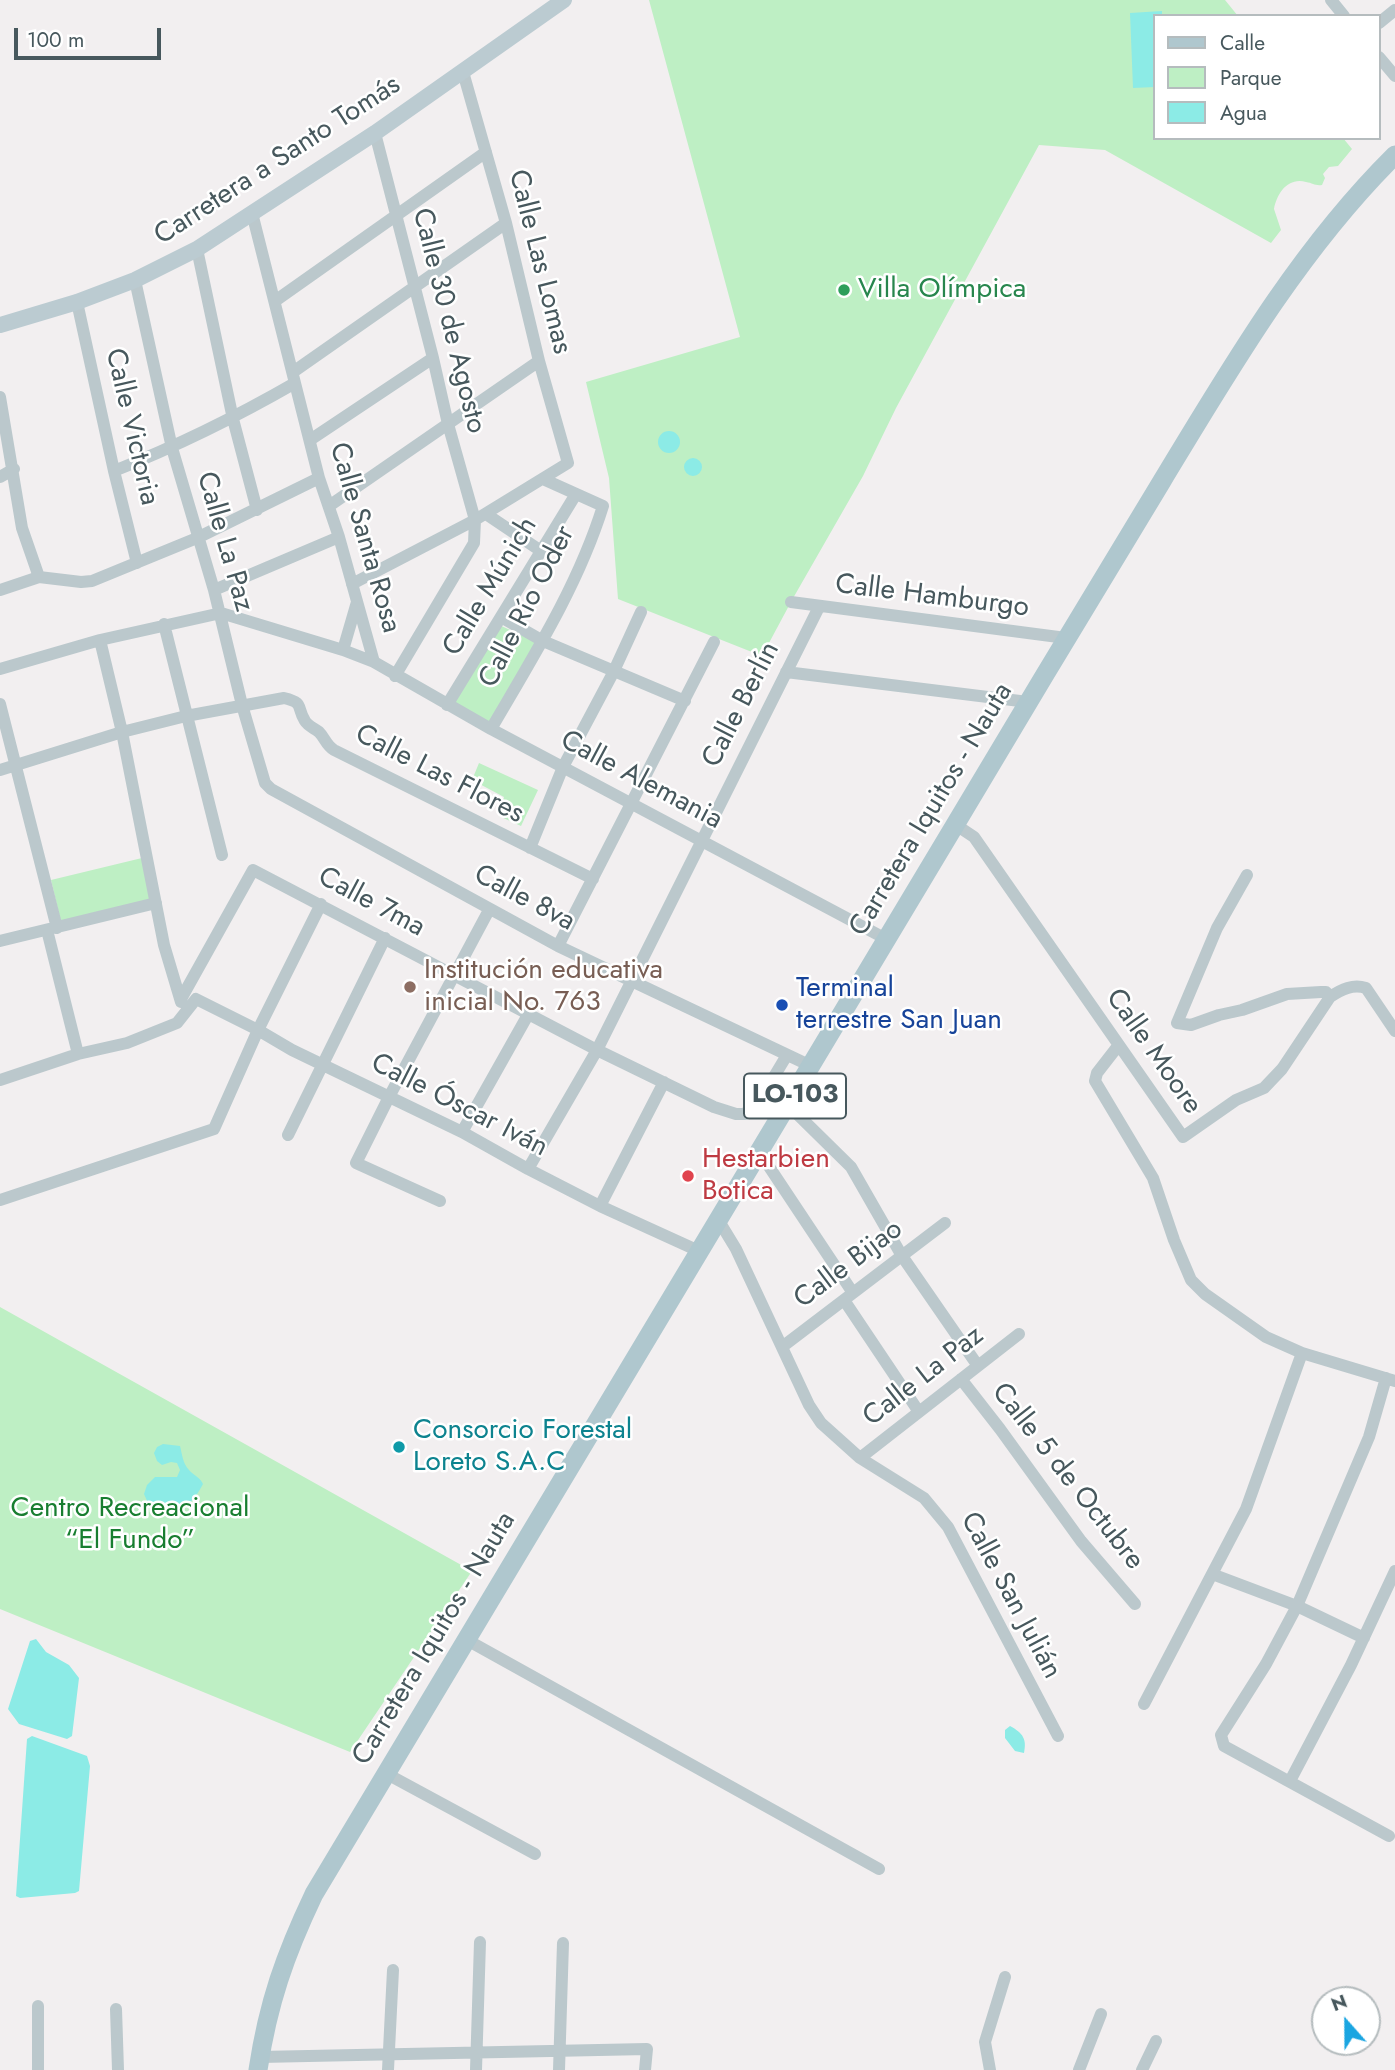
<!DOCTYPE html>
<html>
<head>
<meta charset="utf-8">
<style>
	body { margin:0 }
	#map { position:relative; width:1395px; height:2070px; overflow:hidden; background:#f2eff0; font-family:Jost,sans-serif }
	canvas { display:block }
	.legend { position:absolute; left:1153px; top:14px; width:228px; height:126px; box-sizing:border-box; background:#fff; border:2px solid #b5bcbe; margin:0; padding:9px 12px; list-style:none; font-size:21px; color:#47585d }
	.legend li { display:flex; align-items:center; gap:14px; height:35px }
	.legend b { width:35px; border:2px solid #b5bcbe }
	.north { position:absolute; left:1311px; top:1986px; width:70px; height:70px; box-sizing:border-box; background:#fff; border:2px solid #b5bcbe; border-radius:50%; rotate:339deg; font-size:19px; font-weight:700; line-height:28px; text-align:center; color:#47585d }
	.north::after { content:''; display:block; margin:auto; width:24px; height:32px; background:#1aa5e1; clip-path:polygon(50% 0,100% 100%,50% 72%,0 100%) }
	.scale { position:absolute; left:14px; top:28px; width:147px; height:32px; box-sizing:border-box; border:4px solid #47585d; border-top:0; padding-left:9px; font-size:21px; line-height:24px; white-space:nowrap; color:#47585d; -webkit-text-stroke:5px #fff; paint-order:stroke }
</style>
</head>
<body>
<div id="map">
<canvas width="1395" height="2070"></canvas>
<ul class="legend">
<li><b style="height:9px;background:#afc7ce"></b>Calle</li>
<li><b style="height:19px;background:#beefc4"></b>Parque</li>
<li><b style="height:19px;background:#8cebe6"></b>Agua</li>
</ul>
<div class="north">N</div>
<div class="scale">100 m</div>
</div>
<script>
const c = document.querySelector('canvas').getContext('2d');
c.lineJoin = 'round';
function fillPath(path, color) {
  c.fillStyle = color;
  c.fill(path, 'evenodd');
}
function strokePath(path, color, width, dash) {
  c.strokeStyle = color;
  c.lineWidth = width;
  c.lineCap = dash ? 'butt' : 'round';
  c.setLineDash(dash || []);
  c.stroke(path);
}
function drawText(font, color, halo, rows, align = 'center') {
  c.font = font + ' Jost,sans-serif';
  c.lineWidth = 5;
  c.setLineDash([]);
  c.textBaseline = 'middle';
  c.strokeStyle = halo;
  c.fillStyle = color;
  for (const [text, x, y, turn = 0] of rows) {
    c.save();
    c.translate(x, y);
    c.rotate((+turn || 0) * Math.PI / 180);
    c.textAlign = isNaN(turn) ? turn : align;
    if (halo) c.strokeText(text, 0, 0);
    c.fillText(text, 0, 0);
    c.restore();
  }
}
const green = new Path2D(`
	M 649,0 L 1225,0 L 1238,16 L 1155,16 L 1155,138 L 1343,138 L 1352,149 L 1338,166 L 1329,167 L 1323,174 L 1325,178 L 1322,185 C 1315,186 1313,183 1306,182 C 1288,177 1277,193 1274,209 L 1281,230 L 1271,243 L 1105,150 L 1039,145 L 896,408 L 863,476 L 792,600 L 762,656 L 618,599 L 609,478 L 586,382 L 740,337 Z
	M 497,624 L 541,644 L 489,729 L 447,707 Z
	M 479,763 L 538,790 L 521,826 L 499,816 L 504,797 L 472,780 Z
	M 142,858 L 151,901 L 61,922 L 51,880 Z
	M 0,1307 L 472,1571 L 350,1752 L 0,1609 Z`);
const water = new Path2D(`
	M 1162,11 L 1162,16 L 1155,16 L 1155,87 L 1133,88 L 1130,13 Z
	M658 442a11 11 0 1 1 22 0a11 11 0 1 1-22 0Z
	M684 467a9 9 0 1 1 18 0a9 9 0 1 1-18 0Z
	M 163,1444 L 180,1446 C 182,1454 183,1464 189,1470 C 194,1476 199,1476 203,1484 C 189,1511 177,1514 148,1503 L 144,1494 L 147,1485 L 155,1477 L 177,1477 L 180,1470 L 177,1463 L 171,1462 L 162,1465 L 157,1461 L 154,1453 L 157,1447 Z
	M 36,1639 L 46,1652 L 69,1665 L 79,1678 L 72,1736 L 67,1739 L 19,1724 L 8,1709 L 30,1641 Z
	M 1010,1726 C 1023,1733 1027,1739 1024,1753 L 1015,1751 L 1005,1738 L 1005,1730 Z
	M 32,1736 L 87,1756 L 90,1766 L 79,1891 L 75,1893 L 20,1898 L 16,1896 L 27,1739 Z`);
const street = new Path2D(`
	M 1331,0 L 1344,16
	M 1379,23 L 1395,10
	M 1379,57 L 1395,76
	M 375,133 L 433,358 L 448,424 L 475,520 L 474,543 L 395,676
	M 252,213 L 319,478 L 339,537 L 374,662
	M 197,249 L 233,419 L 257,510
	M 135,280 L 172,448 L 214,590 L 242,705 L 265,783 L 271,789 L 558,946 L 813,1067
	M 275,301 L 486,152
	M 77,302 L 114,471 L 137,563
	M 293,372 L 506,223
	M 0,397 L 22,528 L 39,577
	M 310,440 L 433,358
	M 114,471 C 177,446 236,417 295,383
	M 0,477 L 14,469
	M 329,506 L 539,361
	M 486,514 L 541,551
	M 352,584 L 475,520 L 568,463 L 539,361 L 506,223 L 463,72
	M 0,590 L 39,577 L 81,582 L 92,581 L 197,538 L 319,478
	M 214,590 L 339,537
	M 791,602 L 1066,638
	M 501,617 L 543,641 L 685,701
	M 164,624 L 222,855
	M 100,640 L 122,732 L 164,945 L 181,1002
	M 343,650 L 357,602
	M 0,669 L 100,640 L 221,613 L 343,650 L 374,662 L 491,729 L 888,940
	M 786,672 L 1028,702
	M 0,704 L 57,928
	M 447,705 L 576,494
	M 491,729 C 533,657 578,586 603,506 L 543,479
	M 0,770 L 122,732 L 186,716 L 284,698 C 305,703 296,707 305,721 C 308,726 314,728 319,732 C 325,738 326,745 334,750 L 593,879
	M 956,825 L 974,837 L 1183,1137 L 1236,1100 L 1264,1088 L 1282,1069 L 1330,997 C 1342,989 1353,984 1366,988 L 1395,1031
	M 530,848 L 563,767 L 613,673 L 641,612
	M 1247,875 L 1217,928 L 1177,1023 L 1191,1025 L 1219,1015 L 1242,1010 L 1287,994 L 1321,992 L 1326,992 L 1330,997
	M 47,930 L 78,1054
	M 0,941 L 156,903
	M 558,946 L 714,642
	M 181,999 L 253,870 L 597,1050 L 714,1107 L 736,1114 L 745,1114 L 763,1095 L 787,1055
	M 1118,1046 L 1097,1073 L 1095,1081 L 1153,1178 L 1174,1240 L 1191,1280 L 1205,1294 L 1266,1337 L 1302,1353 L 1395,1381
	M 0,1080 L 78,1054 L 127,1043 L 177,1023 L 196,999 L 258,1030 L 292,1050 L 462,1132 L 528,1169 L 600,1206 L 701,1252
	M 763,1095 L 789,1106 L 851,1167 L 902,1256 L 978,1366
	M 462,1132 L 529,1013
	M 288,1135 L 385,938
	M 760,1153 L 853,1293
	M 528,1169 L 597,1050 L 819,607
	M 0,1200 L 214,1129 L 258,1030 L 321,904
	M 440,1201 L 356,1163 L 389,1097 L 489,910
	M 600,1206 L 664,1082
	M 719,1221 L 736,1249 L 809,1405 L 821,1423 L 860,1458 L 924,1498 L 948,1527 L 1058,1736
	M 844,1300 L 919,1412
	M 782,1347 L 945,1223
	M 1386,1378 L 1369,1437 L 1297,1606 L 1266,1664 L 1221,1735 L 1224,1746 L 1389,1836
	M 961,1379 L 1000,1429 L 1081,1541 L 1135,1604
	M 860,1458 L 1019,1334
	M 1212,1574 L 1297,1606 L 1364,1638
	M 467,1640 L 879,1869
	M 1144,1704 L 1246,1509 L 1302,1353
	M 387,1774 L 535,1854
	M 1290,1781 L 1351,1665 L 1395,1571
	M 38,2006 L 38,2070
	M 116,2009 L 118,2070
	M 260,2057 L 647,2049 L 645,2070
	M 388,2070 L 393,1970
	M 476,2070 L 480,1942
	M 559,2070 L 563,1943
	M 990,2070 L 985,2042 L 1005,1977
	M 1079,2070 L 1101,2014
	M 1142,2070 L 1156,2041`);
const secondary = new Path2D(`
	M 0,325 L 77,302 L 135,280 L 197,249 L 375,133 L 564,0`);
const primary = new Path2D(`
	M 258,2070 C 268,2003 285,1955 314,1894 C 528,1538 744,1183 955,825 C 1023,710 1093,595 1162,481 C 1231,367 1300,249 1395,155`);
const markers = [
	[844,290,7,"#2e9e5b"],
	[410,987,7,"#8d6e63"],
	[782,1005,7,"#1a4fb4"],
	[688,1176,7,"#e0444e"],
	[399,1447,7,"#0f9aa8"]
];
const shields = [
	[795,1096,102]
];
const shieldNames = [
	["LO-103",795,1096]
];
const streetNames = [
	["Carretera a Santo Tomás",278,161,-33],
	["Calle Las Lomas",539,262,76],
	["Calle 30 de Agosto",448,321,76],
	["Calle Victoria",131,427,77],
	["Calle Santa Rosa",364,538,74],
	["Calle La Paz",224,542,74],
	["Calle Múnich",491,587,-59],
	["Calle Hamburgo",932,597,7],
	["Calle Río Oder",528,607,-63],
	["Calle Berlín",742,705,-63],
	["Calle Las Flores",439,775,27],
	["Calle Alemania",641,781,28],
	["Carretera Iquitos - Nauta",932,810,-59],
	["Calle 8va",524,899,28],
	["Calle 7ma",371,903,28],
	["Calle Moore",1153,1052,55],
	["Calle Óscar Iván",459,1106,27],
	["Calle Bijao",849,1265,-37],
	["Calle La Paz",924,1377,-38],
	["Calle 5 de Octubre",1067,1477,52],
	["Calle San Julián",1010,1596,62],
	["Carretera Iquitos - Nauta",435,1639,-59]
];
const leisureNames = [
	["Villa Olímpica",858,290]
];
const educationNames = [
	["Institución educativa",424,971],
	["inicial No. 763",424,1003]
];
const transitNames = [
	["Terminal",796,989],
	["terrestre San Juan",796,1021]
];
const healthNames = [
	["Hestarbien",702,1160],
	["Botica",702,1192]
];
const cultureNames = [
	["Consorcio Forestal",413,1431],
	["Loreto S.A.C",413,1463]
];
const parkNames = [
	["Centro Recreacional",130,1509],
	["“El Fundo”",130,1541]
];
fillPath(green, '#beefc4');
fillPath(water, '#8cebe6');
strokePath(street, '#bbc8cc', 12);
strokePath(secondary, '#bbcbd1', 16);
strokePath(primary, '#afc7ce', 19);
for (const [x, y, r, color] of markers) {
  const dot = new Path2D();
  dot.arc(x, y, r, 0, 2 * Math.PI);
  c.fillStyle = color;
  c.fill(dot);
  strokePath(dot, '#fff', 2.5);
}
for (const [x, y, w] of shields) {
  const box = new Path2D();
  box.roundRect(x - w / 2, y - 22.5, w, 45, 5);
  c.fillStyle = '#fff';
  c.fill(box);
  strokePath(box, '#47585d', 2);
}
drawText('bold 26px', '#47585d', null, shieldNames);
drawText('28px', '#47585d', '#fff', streetNames);
drawText('28px', '#27864d', '#fff', leisureNames, 'left');
drawText('28px', '#785e54', '#fff', educationNames, 'left');
drawText('28px', '#164399', '#fff', transitNames, 'left');
drawText('28px', '#be3a42', '#fff', healthNames, 'left');
drawText('28px', '#0d838f', '#fff', cultureNames, 'left');
drawText('28px', '#187e30', '#fff', parkNames);
</script>
</body>
</html>
